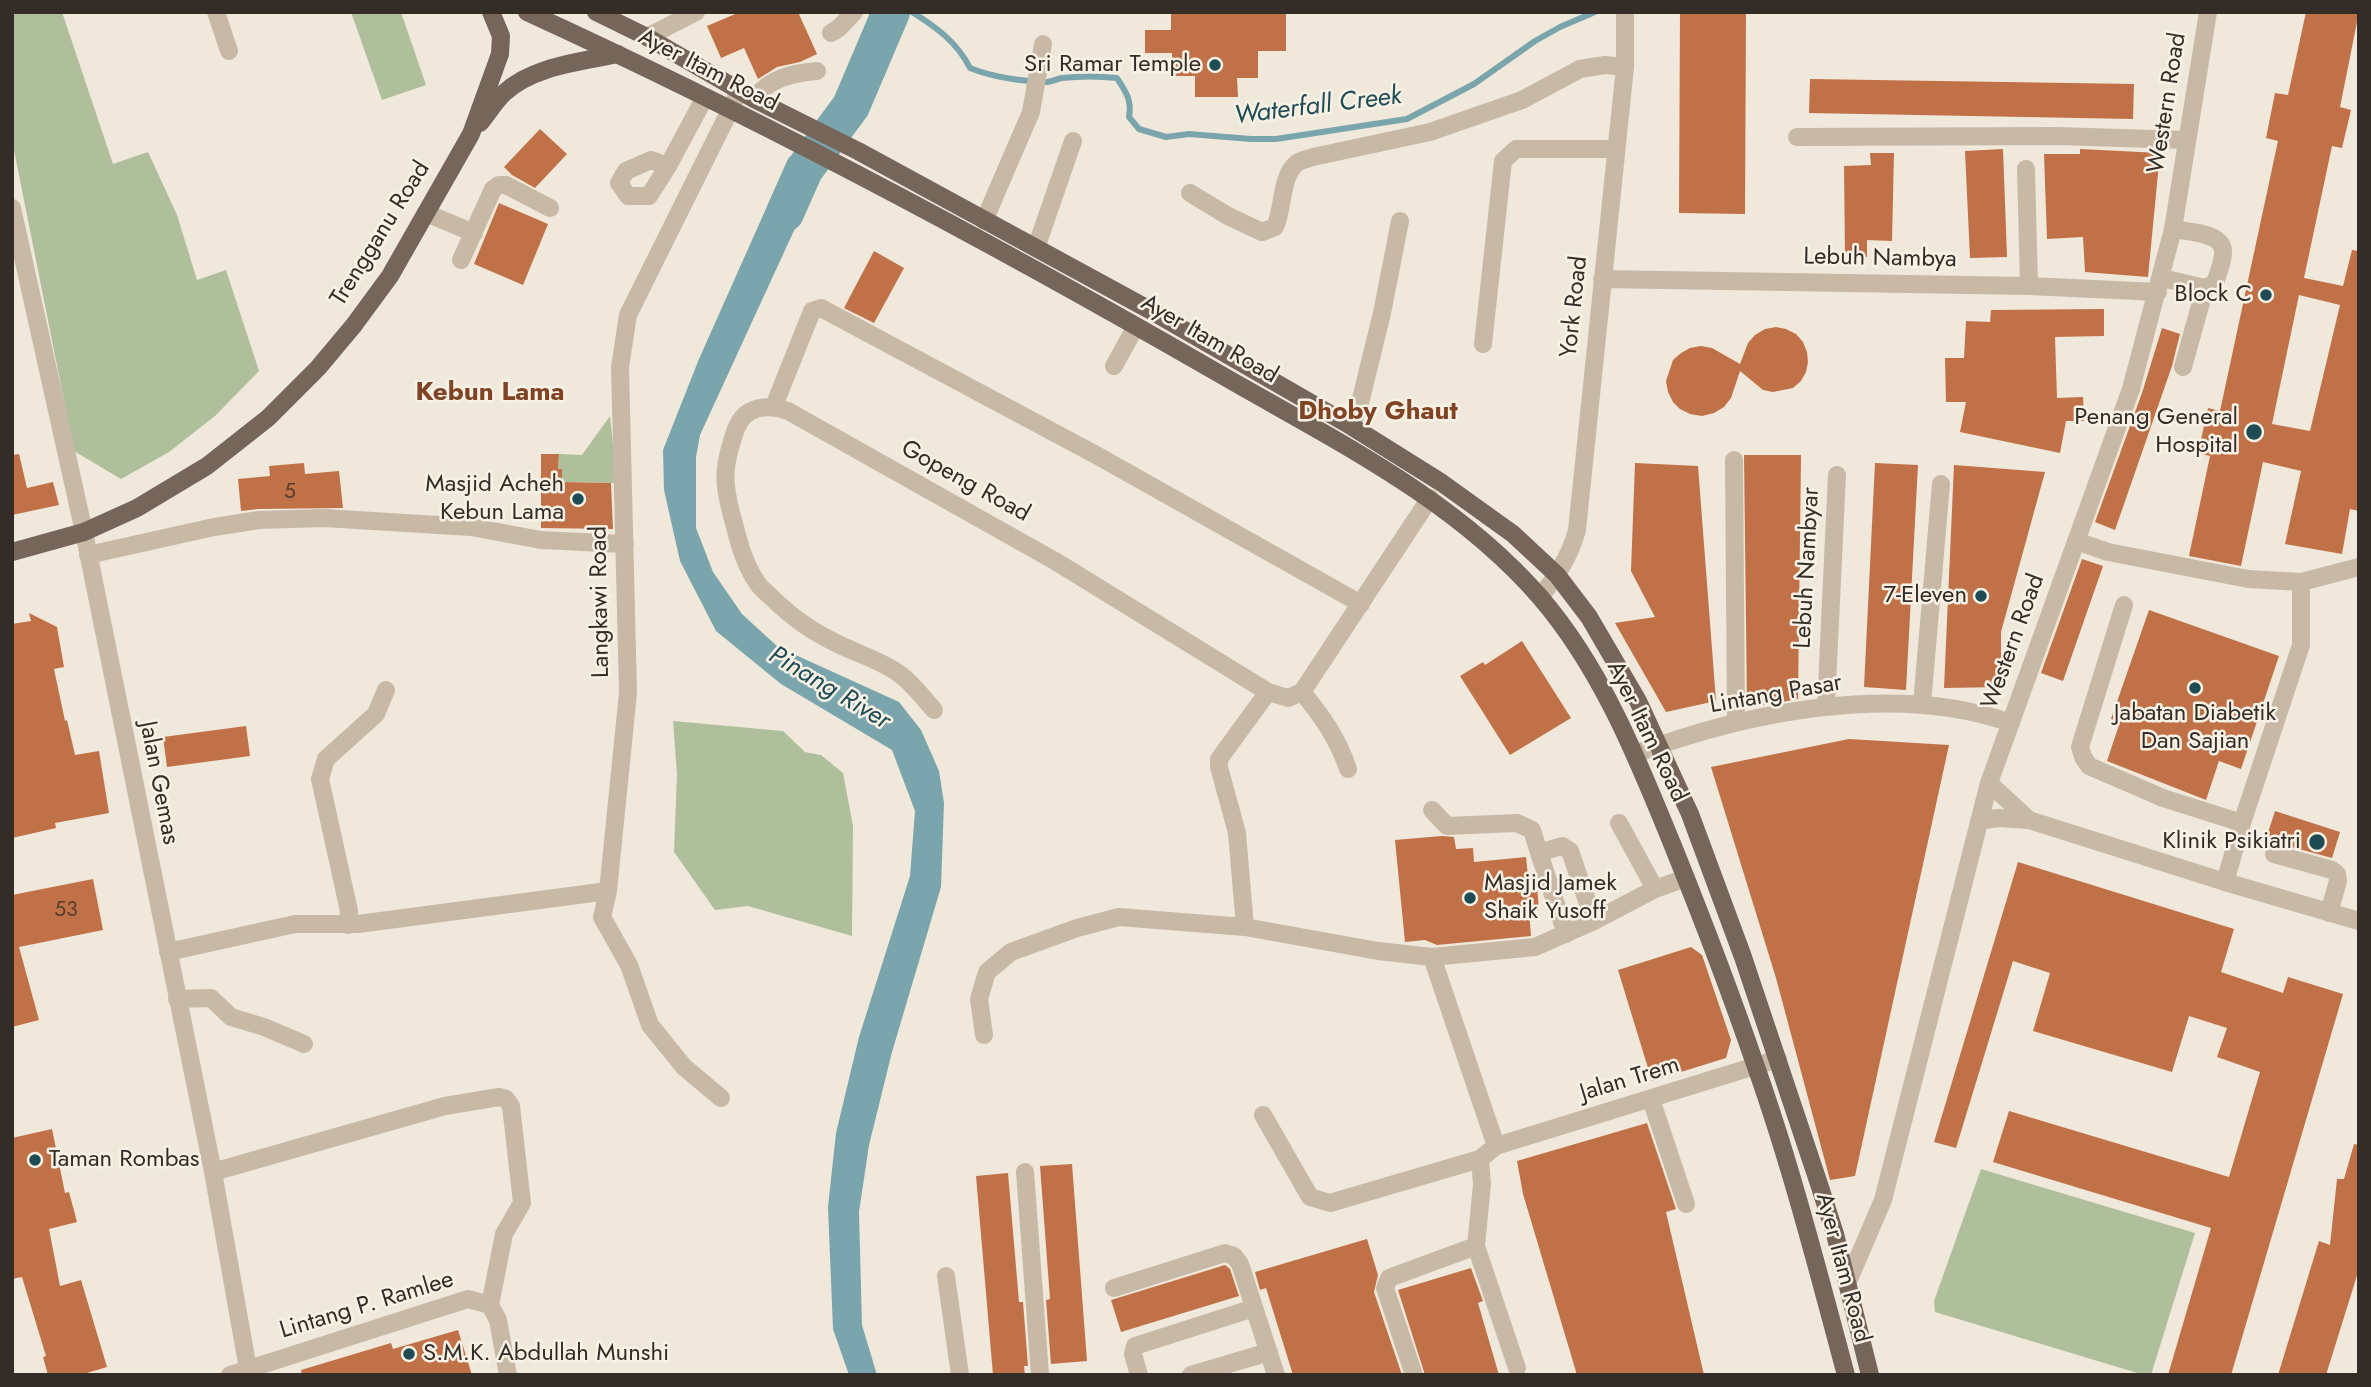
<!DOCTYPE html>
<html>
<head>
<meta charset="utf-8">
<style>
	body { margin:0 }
	#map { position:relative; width:2371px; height:1387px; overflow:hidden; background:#f0e8da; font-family:Jost,sans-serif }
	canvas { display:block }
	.frame { position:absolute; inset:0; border:14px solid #342d27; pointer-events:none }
</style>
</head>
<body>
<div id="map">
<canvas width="2371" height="1387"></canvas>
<div class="frame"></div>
</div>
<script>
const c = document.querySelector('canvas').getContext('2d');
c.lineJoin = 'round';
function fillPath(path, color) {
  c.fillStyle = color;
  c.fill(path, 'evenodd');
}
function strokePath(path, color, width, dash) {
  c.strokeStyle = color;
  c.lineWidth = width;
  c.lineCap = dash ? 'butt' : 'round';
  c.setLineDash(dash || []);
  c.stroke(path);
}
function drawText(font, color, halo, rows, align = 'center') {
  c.font = font + ' Jost,sans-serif';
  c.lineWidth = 5;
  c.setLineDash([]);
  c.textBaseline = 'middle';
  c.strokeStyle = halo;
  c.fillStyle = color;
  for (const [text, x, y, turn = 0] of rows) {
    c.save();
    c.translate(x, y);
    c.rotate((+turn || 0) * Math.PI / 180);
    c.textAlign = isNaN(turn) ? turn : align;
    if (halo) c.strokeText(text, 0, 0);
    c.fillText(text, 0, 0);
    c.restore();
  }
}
const green = new Path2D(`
	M 12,12 L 62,12 L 113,164 L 148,152 L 177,215 L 197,280 L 226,270 L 259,371 L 215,416 L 169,452 L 121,479 L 74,451 L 12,140 Z
	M 351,12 L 401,12 L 426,85 L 382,100 Z
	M 610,416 L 617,483 L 569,482 L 562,484 L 562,469 L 558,469 L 559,454 L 582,455 Z
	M 673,721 L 783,731 L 805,752 L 821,755 L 843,773 L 853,826 L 852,936 L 748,906 L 715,910 L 674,852 L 677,774 Z
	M 1981,1169 L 2195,1233 L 2151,1375 L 2144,1375 L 1935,1312 L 1934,1301 Z`);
const water = new Path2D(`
	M 789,157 L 820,174 L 700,435 L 696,457 L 696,528 L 713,572 L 742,614 L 778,647 L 899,702 L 921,730 L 939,771 L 944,803 L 941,887 L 892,1052 L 869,1145 L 859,1212 L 862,1325 L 877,1375 L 849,1375 L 833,1329 L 828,1207 L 836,1133 L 859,1037 L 910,876 L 915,811 L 892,750 L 781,684 L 716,631 L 680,561 L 664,490 L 663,450 L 699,359 Z`);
const stream = new Path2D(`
	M 912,12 C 936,27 957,42 970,68 C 995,78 1020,81 1046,82 C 1051,82 1056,79 1062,78 C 1079,76 1100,76 1117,78 C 1126,92 1132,100 1129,117 L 1139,129 L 1166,137 L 1189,134 L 1251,139 L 1276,139 L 1407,119 L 1474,84 L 1535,41 L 1560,27 L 1595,12`);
const river = new Path2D(`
	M 785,213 L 804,170 L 851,106 L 891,12`);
const building = new Path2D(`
	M 740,12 L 798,12 L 817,54 L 800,62 L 777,67 L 758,79 L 744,48 L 721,58 L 707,26 Z
	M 1171,12 L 1286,12 L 1286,51 L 1258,51 L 1258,78 L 1237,78 L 1238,97 L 1195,97 L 1195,76 L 1172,76 L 1172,53 L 1145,53 L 1145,30 L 1171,30 Z
	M 1680,12 L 1746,12 L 1745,214 L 1679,213 Z
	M 2306,12 L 2359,12 L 2340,107 L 2351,110 L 2342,148 L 2332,146 L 2304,278 L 2343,286 L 2352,250 L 2359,251 L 2359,511 L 2350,509 L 2342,554 L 2285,544 L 2301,471 L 2263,462 L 2241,566 L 2189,556 L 2210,456 L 2198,453 L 2208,408 L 2220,411 L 2278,141 L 2266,138 L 2275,93 L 2288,95 ZM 2299,295 L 2340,305 L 2310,431 L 2272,424 Z
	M 1810,79 L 2134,84 L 2133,119 L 1809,113 Z
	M 540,129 L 567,154 L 535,188 L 512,175 L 504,167 Z
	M 2003,149 L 2007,257 L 1970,258 L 1965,151 Z
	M 2080,149 L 2160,153 L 2148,277 L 2085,272 L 2083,237 L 2047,239 L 2044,154 L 2080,154 Z
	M 1870,153 L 1894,153 L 1892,241 L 1867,240 L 1867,257 L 1845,257 L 1844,166 L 1871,165 Z
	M 499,203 L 548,224 L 523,285 L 474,264 Z
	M 874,251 L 904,268 L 874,323 L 844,308 Z
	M 2104,309 L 2104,336 L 2055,337 L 2057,398 L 2083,397 L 2084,421 L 2066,421 L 2060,453 L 1960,432 L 1966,402 L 1946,402 L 1945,358 L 1964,358 L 1966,321 L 1990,322 L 1991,310 Z
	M 1776,327 L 1786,329 L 1796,334 L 1803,342 L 1807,352 L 1808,362 L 1806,372 L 1801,381 L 1793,388 L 1773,392 L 1763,390 L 1740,371 L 1731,398 L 1724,407 L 1714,413 L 1702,416 L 1690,414 L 1680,409 L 1673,402 L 1668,392 L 1666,381 L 1673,360 L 1681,353 L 1690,348 L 1701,346 L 1712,348 L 1740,364 L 1748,343 L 1755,335 L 1765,329 Z
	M 2162,328 L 2180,334 L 2172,366 L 2115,530 L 2095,522 L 2142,393 Z
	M 19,454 L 27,488 L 53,482 L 59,505 L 12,515 L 12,455 Z
	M 541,454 L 559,454 L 558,469 L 562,469 L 562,482 L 611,483 L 613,529 L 541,528 Z
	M 1744,455 L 1801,455 L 1798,699 L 1766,705 L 1747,705 Z
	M 304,463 L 305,474 L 339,471 L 343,508 L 258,509 L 241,511 L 238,479 L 270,476 L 269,466 Z
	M 1635,463 L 1698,466 L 1716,701 L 1666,712 L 1615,623 L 1655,617 L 1631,571 Z
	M 1875,463 L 1918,465 L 1906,690 L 1864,687 Z
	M 1954,465 L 2045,472 L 2001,632 L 2001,687 L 1944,688 Z
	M 2082,559 L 2103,566 L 2063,681 L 2041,673 Z
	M 2149,610 L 2279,656 L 2241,769 L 2219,761 L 2206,800 L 2107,761 L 2120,722 L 2111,719 Z
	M 29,613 L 57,627 L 64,667 L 54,669 L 65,721 L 67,720 L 75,755 L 99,751 L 109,813 L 55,823 L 56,828 L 12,838 L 12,624 L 31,621 Z
	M 1522,641 L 1571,718 L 1510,755 L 1460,676 L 1483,662 L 1485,665 Z
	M 246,726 L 250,756 L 167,767 L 163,737 Z
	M 1849,739 L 1949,745 L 1855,1176 L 1830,1180 L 1776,978 L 1711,767 Z
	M 2275,811 L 2340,832 L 2332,858 L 2277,843 L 2265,842 Z
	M 1442,836 L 1454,837 L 1456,849 L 1473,848 L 1474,862 L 1526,857 L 1529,886 L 1537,886 L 1539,910 L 1529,911 L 1531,936 L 1437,945 L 1425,940 L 1405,942 L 1395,840 Z
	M 2018,862 L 2234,929 L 2221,972 L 2283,993 L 2288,977 L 2343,994 L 2231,1375 L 2168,1375 L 2211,1228 L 1993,1162 L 2009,1111 L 2229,1177 L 2260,1072 L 2217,1057 L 2227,1028 L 2189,1016 L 2172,1072 L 2033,1031 L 2050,973 L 2013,961 L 1956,1148 L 1934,1142 Z
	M 93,879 L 103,930 L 19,947 L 39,1020 L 12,1027 L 12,895 Z
	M 1691,947 L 1702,955 L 1731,1040 L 1726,1058 L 1652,1081 L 1618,970 Z
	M 1647,1123 L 1676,1209 L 1666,1212 L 1704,1375 L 1577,1375 L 1523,1194 L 1517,1161 Z
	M 52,1129 L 65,1193 L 69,1192 L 77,1222 L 49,1229 L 60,1286 L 81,1280 L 107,1367 L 80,1375 L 48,1375 L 43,1357 L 46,1356 L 22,1277 L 12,1279 L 12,1138 Z
	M 2354,1144 L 2359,1145 L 2359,1269 L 2326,1375 L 2278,1375 L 2319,1241 L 2330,1245 L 2337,1179 L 2344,1179 Z
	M 1072,1164 L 1087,1361 L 1051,1364 L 1046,1300 L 1050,1299 L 1040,1166 Z
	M 1008,1173 L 1019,1302 L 1023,1302 L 1028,1366 L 1024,1366 L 1025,1375 L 993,1375 L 976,1176 Z
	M 1367,1239 L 1378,1275 L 1374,1292 L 1402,1375 L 1293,1375 L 1266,1288 L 1260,1290 L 1255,1272 Z
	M 1225,1265 L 1230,1269 L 1239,1296 L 1121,1332 L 1111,1300 Z
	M 1471,1268 L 1483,1301 L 1478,1303 L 1499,1375 L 1425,1375 L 1398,1290 Z
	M 458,1330 L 472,1375 L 302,1375 L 301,1370 L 391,1343 L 393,1349 Z`);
const minor = new Path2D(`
	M 216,12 L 229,51
	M 831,33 L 839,28 L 854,12
	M 647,37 L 696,12
	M 754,99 C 769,78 793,73 817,71
	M 1797,137 L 2056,136 L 2187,140
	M 668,166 L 651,160 L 626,171 L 619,183 L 628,196 L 649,196 L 668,166 L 705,97
	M 2026,169 L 2029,286
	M 1190,193 L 1228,216 L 1262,232 L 1275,227 C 1284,208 1280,177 1297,163 C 1301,160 1308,159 1313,157 L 1430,132 L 1522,100 L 1580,69 L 1605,65 L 1625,67
	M 12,208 L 84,532 L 213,1172 L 248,1369
	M 426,213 L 474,233
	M 984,221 L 1031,112 L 1043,44
	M 1036,248 L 1073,141
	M 461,260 L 493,189 L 499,185 L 506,185 L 550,208
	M 2162,278 L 2205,288 L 2215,283 C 2218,273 2224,260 2223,250 C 2221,232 2186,232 2173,229
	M 1602,279 L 2029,286 L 2158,292
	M 1483,344 L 1503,161 L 1516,149 L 1616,149
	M 1114,366 L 1136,326
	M 2183,367 L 2205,288
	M 774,406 L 812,311 L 821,308 L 1098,456 L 1361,604
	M 1351,426 L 1359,407 L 1382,313 L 1400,221
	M 1734,460 L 1736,722
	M 2076,541 L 2108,552 L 2248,579 L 2301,582
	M 88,555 L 214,527 L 259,520 L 324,518 L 471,527 L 541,540 L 625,544
	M 1540,597 C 1557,576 1570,556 1577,530 L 1625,67 L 1625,12
	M 2124,605 L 2080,747 L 2083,757 L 2089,766 L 2163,798 L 2242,823
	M 1302,692 C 1322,716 1338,739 1348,769
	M 1922,704 L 1941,484
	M 1826,706 L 1837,475
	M 934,710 C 924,699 914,685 901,675 C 882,661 861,655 840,645 C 811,631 794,619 771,597 C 766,592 759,587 756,581 C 746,566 739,544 735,527 C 723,485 721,471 736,429 C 745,405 768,404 788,411 L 1055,561 L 1268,692 L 1288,698 L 1302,692 L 1430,498
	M 1635,754 C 1747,712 1895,682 2011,723
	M 1989,783 L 2029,820
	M 1432,810 L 1447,826 L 1517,823 L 1532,830 L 1539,853 L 1562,846 L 1570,851 L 1594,921
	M 1979,821 L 1998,818 L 2029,820 L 2225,882 L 2359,921
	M 1619,823 L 1655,889
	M 1539,853 L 1566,934
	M 2274,854 L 2332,870 L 2337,874 L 2338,881 L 2329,913
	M 2225,882 L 2242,823 L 2301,645 L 2301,582 L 2359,567
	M 348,925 L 349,911 L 320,779 L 326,759 L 376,714 L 386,690
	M 1245,927 L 1237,833 L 1219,767 L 1219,759 L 1268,692
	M 168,952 L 295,924 L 358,924 L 608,891
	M 1432,957 L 1535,947 L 1594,921 L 1655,889 L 1686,878
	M 177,999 L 211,998 L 231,1017 L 264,1027 L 304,1044
	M 984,1035 L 979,999 L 987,972 L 1011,952 L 1077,928 L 1119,917 L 1245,927 L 1378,951 L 1432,957 L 1496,1146
	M 721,1098 L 684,1067 L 650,1025 L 629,965 L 602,917 L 608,891 L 628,693 L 620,367 L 628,315 L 740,90
	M 1651,1099 L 1686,1204
	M 1263,1115 L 1310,1197 L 1330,1203 L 1480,1159 L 1496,1146 L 1778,1059
	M 213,1172 L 445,1106 L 499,1097 L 506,1099 L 511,1106 L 522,1203 L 504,1234 L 490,1305
	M 1025,1172 L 1040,1375
	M 1476,1246 L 1517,1368
	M 946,1276 L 960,1375
	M 1847,1284 L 1883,1200 L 1989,783 L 2131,389 L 2173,229 L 2208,12
	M 1114,1288 L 1225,1253 L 1234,1256 L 1240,1264 L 1276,1375
	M 230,1375 L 468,1299 L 490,1305 L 498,1320 L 508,1375
	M 1139,1375 L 1133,1354 L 1135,1346 L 1254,1308
	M 1191,1375 L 1269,1352
	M 1414,1375 L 1385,1288 L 1389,1278 L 1476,1246 L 1482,1184 L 1480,1159`);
const major = new Path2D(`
	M 527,12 C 763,120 993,243 1218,373 C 1330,438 1453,497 1540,597 C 1602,669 1638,760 1673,846 C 1702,918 1730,991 1755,1064 C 1791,1165 1818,1271 1846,1375
	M 596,12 L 647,37 L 754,99 L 858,151 L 1148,309 L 1351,426 L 1442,483 L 1513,534 L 1557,575 L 1589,617 L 1638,701 L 1690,814 L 1743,957 L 1819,1184 L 1835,1234 L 1870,1375
	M 480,123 C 488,113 495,102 504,93 C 533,66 581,62 618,54
	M 12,552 L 84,532 L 137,508 L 207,466 L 268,418 L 318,368 L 354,325 L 390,276 L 471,134 L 500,54 L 501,36 L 491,12`);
const markers = [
	[1215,65,7,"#1e4b54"],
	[2266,295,7,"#1e4b54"],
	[2254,432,9,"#1e4b54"],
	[578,499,7,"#1e4b54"],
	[1981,596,7,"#1e4b54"],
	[2195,688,7,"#1e4b54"],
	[2317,842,9,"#1e4b54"],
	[1470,898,7,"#1e4b54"],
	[35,1160,7,"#1e4b54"],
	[409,1354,7,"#1e4b54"]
];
const numberNames = [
	["5",290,493],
	["53",66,911]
];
const poiNames = [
	["Sri Ramar Temple",1201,65],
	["Block C",2252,295],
	["Penang General",2238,418],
	["Hospital",2238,446],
	["Masjid Acheh",564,485],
	["Kebun Lama",564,513],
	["7-Eleven",1967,596],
	["Jabatan Diabetik",2195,714,"center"],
	["Dan Sajian",2195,742,"center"],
	["Klinik Psikiatri",2301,842],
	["Masjid Jamek",1484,884,"left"],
	["Shaik Yusoff",1484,912,"left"],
	["Taman Rombas",49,1160,"left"],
	["S.M.K. Abdullah Munshi",423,1354,"left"]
];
const streetNames = [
	["Ayer Itam Road",708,71,27],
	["Western Road",2168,103,-81],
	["Trengganu Road",381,234,-58],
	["Lebuh Nambya",1880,259,1],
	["York Road",1575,307,-84],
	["Ayer Itam Road",1209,340,30],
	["Gopeng Road",965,482,29],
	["Lebuh Nambyar",1808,568,-87],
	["Langkawi Road",601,602,-91],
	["Western Road",2014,642,-70],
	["Lintang Pasar",1776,695,-10],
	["Ayer Itam Road",1646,732,64],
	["Jalan Gemas",158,783,79],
	["Jalan Trem",1630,1080,-17],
	["Ayer Itam Road",1842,1268,75],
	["Lintang P. Ramlee",367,1306,-17]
];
const waterNames = [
	["Waterfall Creek",1318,107,-7],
	["Pinang River",829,689,31]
];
const neighbourhoodNames = [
	["Kebun Lama",490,394],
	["Dhoby Ghaut",1378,413]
];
fillPath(green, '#afbf9b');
fillPath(water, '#7aa5ac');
strokePath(stream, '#7aa5ac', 6);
strokePath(river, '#7aa5ac', 38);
fillPath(building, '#c17147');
strokePath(minor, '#c8b9a7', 18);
strokePath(major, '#766559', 18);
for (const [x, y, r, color] of markers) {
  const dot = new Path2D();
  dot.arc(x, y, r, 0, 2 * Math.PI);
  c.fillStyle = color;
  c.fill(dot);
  strokePath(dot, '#f8f2e6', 2.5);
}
drawText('21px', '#573e2f', null, numberNames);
drawText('24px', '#342d27', '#f8f2e6', poiNames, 'right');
drawText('24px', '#342d27', '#f8f2e6', streetNames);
drawText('italic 26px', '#1e4b54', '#f8f2e6', waterNames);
drawText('bold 26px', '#804323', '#f8f2e6', neighbourhoodNames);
</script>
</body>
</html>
